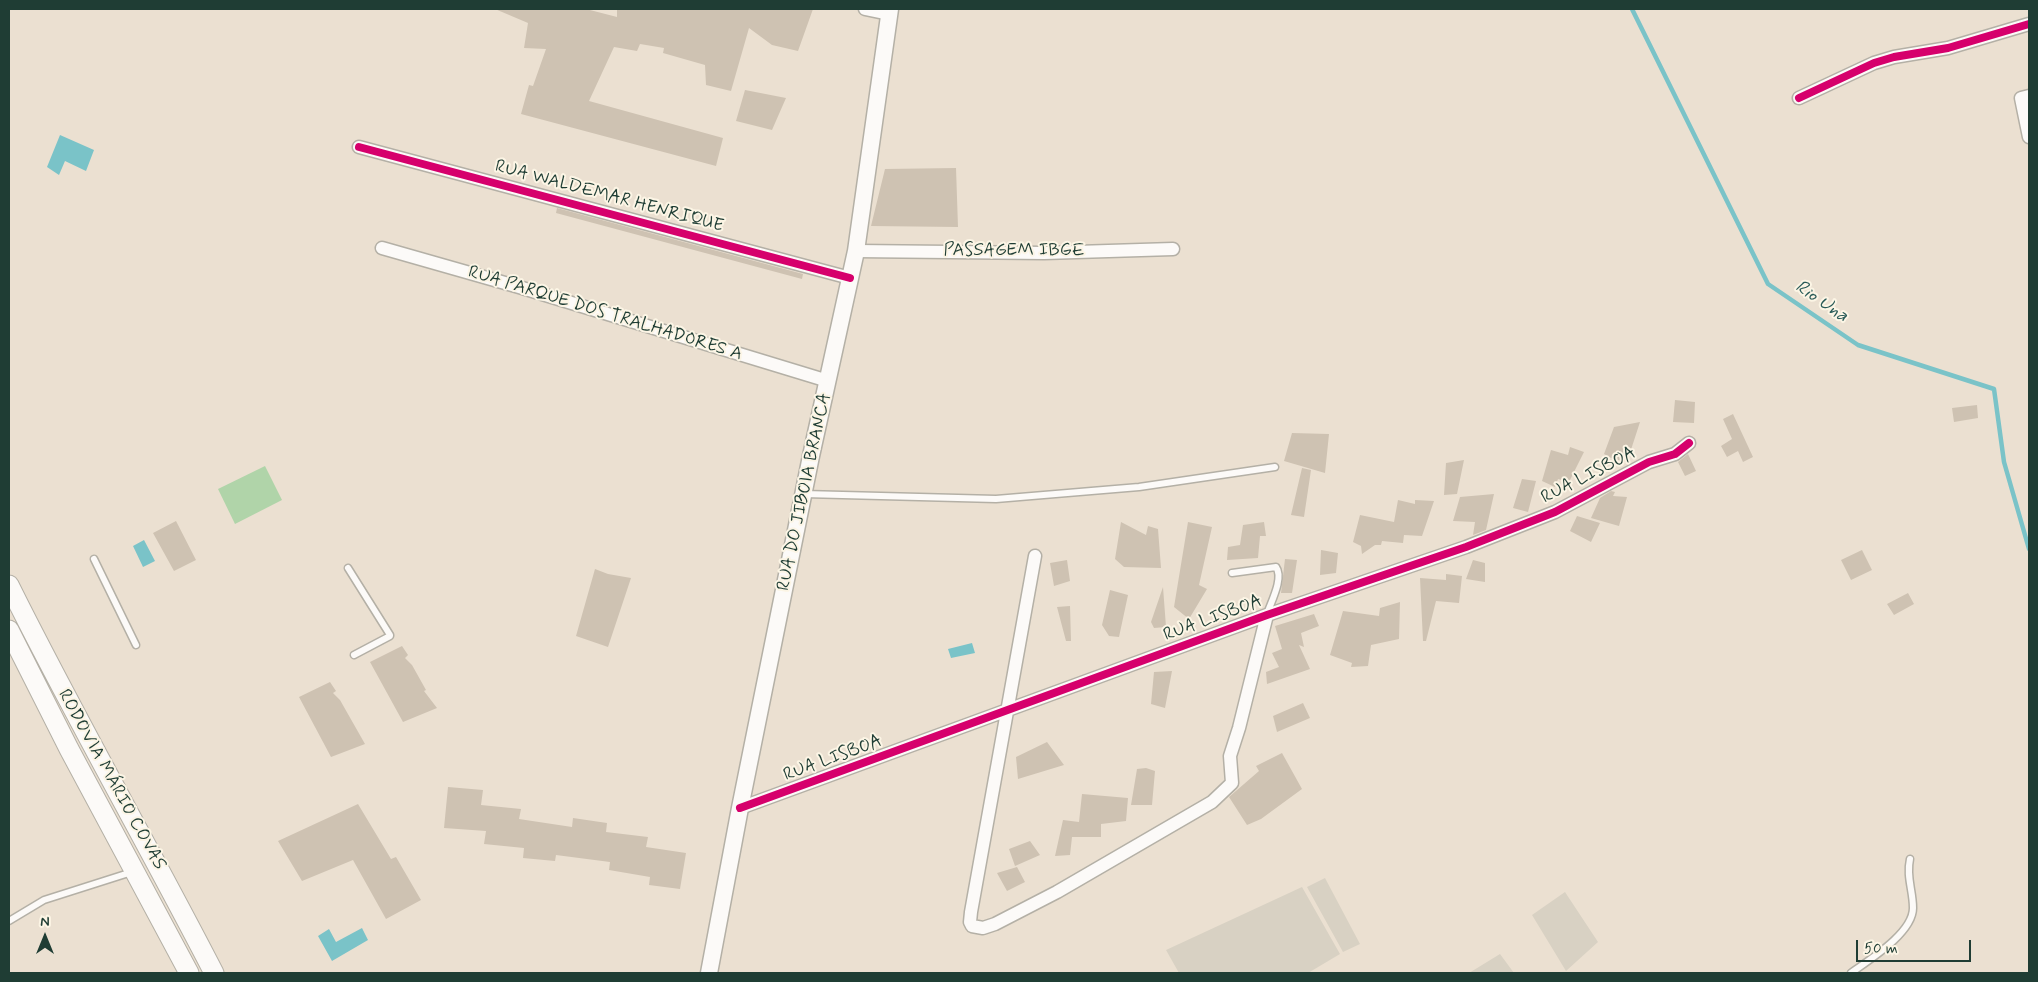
<!DOCTYPE html>
<html>
<head>
<meta charset="utf-8">
<style>
	body { margin:0 }
	#map { position:relative; width:2038px; height:982px; overflow:hidden; background:#ebe0d1; font-family:Mynerve,sans-serif }
	canvas { display:block }
	.frame { position:absolute; inset:0; border:10px solid #1f3d34; pointer-events:none }
	.north { position:absolute; left:20px; top:912px; width:50px; height:50px; -webkit-text-stroke:4px #fcf5e5; paint-order:stroke; rotate:0deg; font-size:14px; font-weight:700; line-height:20px; text-align:center; color:#1f3d34 }
	.north::after { content:''; display:block; margin:auto; width:18px; height:22px; background:#1f3d34; clip-path:polygon(50% 0,100% 100%,50% 72%,0 100%) }
	.scale { position:absolute; left:1856px; top:940px; width:115px; height:22px; box-sizing:border-box; border:2px solid #1f3d34; border-top:0; padding-left:6px; font-size:15px; line-height:18px; white-space:nowrap; color:#1f3d34; -webkit-text-stroke:4px #fcf5e5; paint-order:stroke }
</style>
</head>
<body>
<div id="map">
<canvas width="2038" height="982"></canvas>
<div class="frame"></div>
<div class="north">N</div>
<div class="scale">50 m</div>
</div>
<script>
const c = document.querySelector('canvas').getContext('2d');
c.lineJoin = 'round';
function fillPath(path, color) {
  c.fillStyle = color;
  c.fill(path, 'evenodd');
}
function strokePath(path, color, width, dash) {
  c.strokeStyle = color;
  c.lineWidth = width;
  c.lineCap = dash ? 'butt' : 'round';
  c.setLineDash(dash || []);
  c.stroke(path);
}
function drawText(font, color, halo, rows, align = 'center') {
  c.font = font + ' Mynerve,sans-serif';
  c.lineWidth = 4;
  c.setLineDash([]);
  c.textBaseline = 'middle';
  c.strokeStyle = halo;
  c.fillStyle = color;
  for (const [text, x, y, turn = 0] of rows) {
    c.save();
    c.translate(x, y);
    c.rotate((+turn || 0) * Math.PI / 180);
    c.textAlign = isNaN(turn) ? turn : align;
    if (halo) c.strokeText(text, 0, 0);
    c.fillText(text, 0, 0);
    c.restore();
  }
}
const industrial = new Path2D(`
	M 1325,878 L 1360,944 L 1343,952 L 1307,887 Z
	M 1302,887 L 1340,954 L 1308,973 L 1179,973 L 1166,950 Z
	M 1565,892 L 1598,942 L 1566,971 L 1532,915 Z
	M 1500,954 L 1514,973 L 1469,973 Z`);
const green = new Path2D(`
	M 265,466 L 282,500 L 235,524 L 218,489 Z`);
const water = new Path2D(`
	M 60,135 L 94,150 L 86,171 L 65,161 L 59,175 L 47,167 Z
	M 144,540 L 155,561 L 143,567 L 133,546 Z
	M 972,643 L 975,653 L 951,658 L 948,649 Z
	M 362,928 L 368,940 L 332,961 L 318,936 L 329,929 L 336,942 Z`);
const stream = new Path2D(`
	M 1632,9 L 1768,284 L 1858,345 L 1994,389 L 2004,462 L 2029,549`);
const building = new Path2D(`
	M 495,9 L 586,9 L 617,17 L 617,9 L 813,9 L 798,51 L 772,45 L 749,28 L 731,91 L 706,85 L 705,65 L 663,53 L 664,48 L 640,44 L 637,51 L 614,47 L 589,101 L 723,138 L 716,166 L 521,114 L 529,85 L 533,86 L 546,49 L 524,48 L 528,23 Z
	M 745,90 L 786,98 L 772,130 L 736,121 Z
	M 956,168 L 958,227 L 871,226 L 885,169 Z
	M 557,208 L 803,274 L 802,279 L 556,213 Z
	M 1675,400 L 1695,402 L 1694,423 L 1673,422 Z
	M 1977,405 L 1978,418 L 1954,422 L 1952,408 Z
	M 1733,414 L 1753,457 L 1743,462 L 1738,451 L 1727,457 L 1721,446 L 1732,439 L 1723,419 Z
	M 1640,422 L 1627,462 L 1613,459 L 1604,454 L 1614,427 Z
	M 1292,433 L 1329,434 L 1325,473 L 1284,461 Z
	M 1570,447 L 1584,452 L 1569,482 L 1558,479 L 1555,487 L 1542,481 L 1551,450 L 1568,455 Z
	M 1688,454 L 1696,471 L 1685,476 L 1678,462 Z
	M 1464,460 L 1457,494 L 1444,495 L 1446,463 Z
	M 1302,468 L 1311,470 L 1304,517 L 1291,515 Z
	M 1522,479 L 1536,481 L 1528,512 L 1513,508 Z
	M 1611,491 L 1615,492 L 1613,496 L 1627,497 L 1619,526 L 1591,518 L 1600,498 Z
	M 1494,494 L 1486,530 L 1473,535 L 1475,522 L 1453,521 L 1460,497 Z
	M 1398,500 L 1415,504 L 1415,500 L 1434,501 L 1422,536 L 1404,535 L 1403,543 L 1382,541 L 1381,545 L 1375,545 L 1362,554 L 1361,546 L 1353,542 L 1360,515 L 1394,522 Z
	M 1577,516 L 1600,523 L 1591,542 L 1570,531 Z
	M 176,521 L 196,560 L 174,571 L 153,533 Z
	M 1121,522 L 1146,535 L 1148,526 L 1158,529 L 1161,568 L 1124,567 L 1115,559 Z
	M 1188,522 L 1212,527 L 1199,585 L 1207,589 L 1189,619 L 1174,607 Z
	M 1264,522 L 1266,536 L 1260,536 L 1258,558 L 1227,560 L 1228,547 L 1240,545 L 1243,525 Z
	M 1321,550 L 1338,553 L 1336,573 L 1320,575 Z
	M 1862,550 L 1872,570 L 1851,580 L 1841,560 Z
	M 1285,559 L 1297,560 L 1292,593 L 1281,593 Z
	M 1067,560 L 1070,581 L 1054,586 L 1050,563 Z
	M 1473,560 L 1485,563 L 1485,582 L 1466,579 Z
	M 595,569 L 608,574 L 631,578 L 608,647 L 576,636 Z
	M 1446,574 L 1462,576 L 1459,603 L 1436,601 L 1426,641 L 1423,641 L 1420,578 L 1446,580 Z
	M 1163,587 L 1166,627 L 1154,628 L 1151,622 Z
	M 1110,590 L 1128,595 L 1119,637 L 1109,636 L 1102,625 Z
	M 1908,593 L 1914,604 L 1894,615 L 1887,604 Z
	M 1400,602 L 1399,639 L 1371,645 L 1368,666 L 1351,667 L 1352,663 L 1330,655 L 1343,611 L 1379,616 L 1380,608 Z
	M 1070,606 L 1071,641 L 1066,641 L 1057,607 Z
	M 1314,614 L 1319,626 L 1301,633 L 1304,647 L 1299,645 L 1310,669 L 1267,684 L 1266,672 L 1279,667 L 1272,653 L 1282,649 L 1275,626 Z
	M 402,646 L 408,655 L 405,658 L 412,665 L 426,690 L 424,691 L 437,708 L 403,722 L 370,662 Z
	M 1172,671 L 1165,708 L 1151,704 L 1154,672 Z
	M 330,682 L 336,691 L 333,693 L 340,700 L 365,744 L 331,757 L 299,697 Z
	M 1303,703 L 1310,718 L 1277,732 L 1273,716 Z
	M 1047,742 L 1064,765 L 1018,779 L 1016,757 Z
	M 1282,753 L 1302,789 L 1261,819 L 1247,825 L 1229,797 L 1259,771 L 1256,766 Z
	M 1146,768 L 1155,771 L 1152,805 L 1131,805 L 1137,769 Z
	M 448,787 L 483,790 L 481,805 L 521,809 L 519,819 L 572,827 L 573,818 L 607,823 L 606,832 L 648,837 L 646,847 L 686,853 L 680,889 L 649,885 L 650,877 L 609,870 L 610,862 L 556,855 L 555,861 L 523,858 L 524,848 L 484,844 L 486,831 L 444,828 Z
	M 1082,794 L 1128,798 L 1126,821 L 1101,824 L 1101,837 L 1072,837 L 1070,855 L 1055,856 L 1063,820 L 1079,822 Z
	M 358,804 L 391,859 L 396,857 L 421,900 L 386,919 L 353,860 L 302,881 L 278,841 Z
	M 1030,841 L 1040,855 L 1015,866 L 1009,849 Z
	M 1017,867 L 1025,882 L 1007,891 L 997,873 Z`);
const service = new Path2D(`
	M 804,494 L 996,499 L 1139,487 L 1275,467
	M 94,559 L 136,645
	M 348,568 L 390,635 L 390,636 L 354,655
	M 1232,573 L 1276,567 C 1284,578 1271,602 1267,614
	M 9,921 L 44,900 L 132,872
	M 1851,973 C 1869,960 1913,933 1913,908 C 1913,890 1906,877 1910,859`);
const minor = new Path2D(`
	M 865,9 L 889,14
	M 2029,96 L 2021,98 L 2029,137
	M 1799,98 L 1874,63 L 1894,57 L 1948,48 L 2029,24
	M 359,147 L 850,278
	M 382,248 L 519,287 L 828,381
	M 856,251 L 1044,253 L 1173,249
	M 1035,556 L 971,912 L 970,922 L 972,926 L 983,928 L 995,924 L 1057,892 L 1212,802 L 1232,783 L 1230,756 L 1239,728 L 1267,615
	M 740,808 L 1267,615 L 1466,547 L 1555,512 L 1649,462 L 1675,454 L 1689,443`);
const secondary = new Path2D(`
	M 709,973 L 740,808 L 811,456 L 856,251 L 890,9`);
const primary = new Path2D(`
	M 9,585 C 74,716 147,843 214,973
	M 9,630 L 69,749 L 189,973`);
const cycleway = new Path2D(`
	M 1799,98 L 1874,63 L 1894,57 L 1948,48 L 2029,24
	M 359,147 L 850,278
	M 740,808 L 1267,615 L 1466,547 L 1555,512 L 1649,462 L 1675,454 L 1689,443`);
const streetNames = [
	["RUA WALDEMAR HENRIQUE",609,197,15],
	["PASSAGEM IBGE",1014,251],
	["RUA PARQUE DOS TRALHADORES A",605,314,17],
	["RUA LISBOA",1589,476,-27],
	["RUA DO JIBOIA BRANCA",805,492,-78],
	["RUA LISBOA",1213,619,-20],
	["RUA LISBOA",833,759,-20],
	["RODOVIA MÁRIO COVAS",111,780,61]
];
const waterNames = [
	["Rio Una",1821,302,34]
];
fillPath(industrial, '#d8d1c3');
fillPath(green, '#b0d4a9');
fillPath(water, '#7ac3c8');
strokePath(stream, '#7ac3c8', 4.5);
fillPath(building, '#cec2b2');
strokePath(service, '#b4b0a6', 9);
strokePath(minor, '#b4b0a6', 15);
strokePath(secondary, '#b4b0a6', 19);
strokePath(primary, '#b4b0a6', 21);
strokePath(service, '#fcfaf8', 6);
strokePath(minor, '#fcfaf8', 12);
strokePath(secondary, '#fcfaf8', 16);
strokePath(primary, '#fcfaf8', 19);
strokePath(cycleway, '#d6006c', 8);
drawText('18px', '#1f3d34', '#fcf5e5', streetNames);
drawText('italic 19px', '#2a5b58', '#fcf5e5', waterNames);
</script>
</body>
</html>
